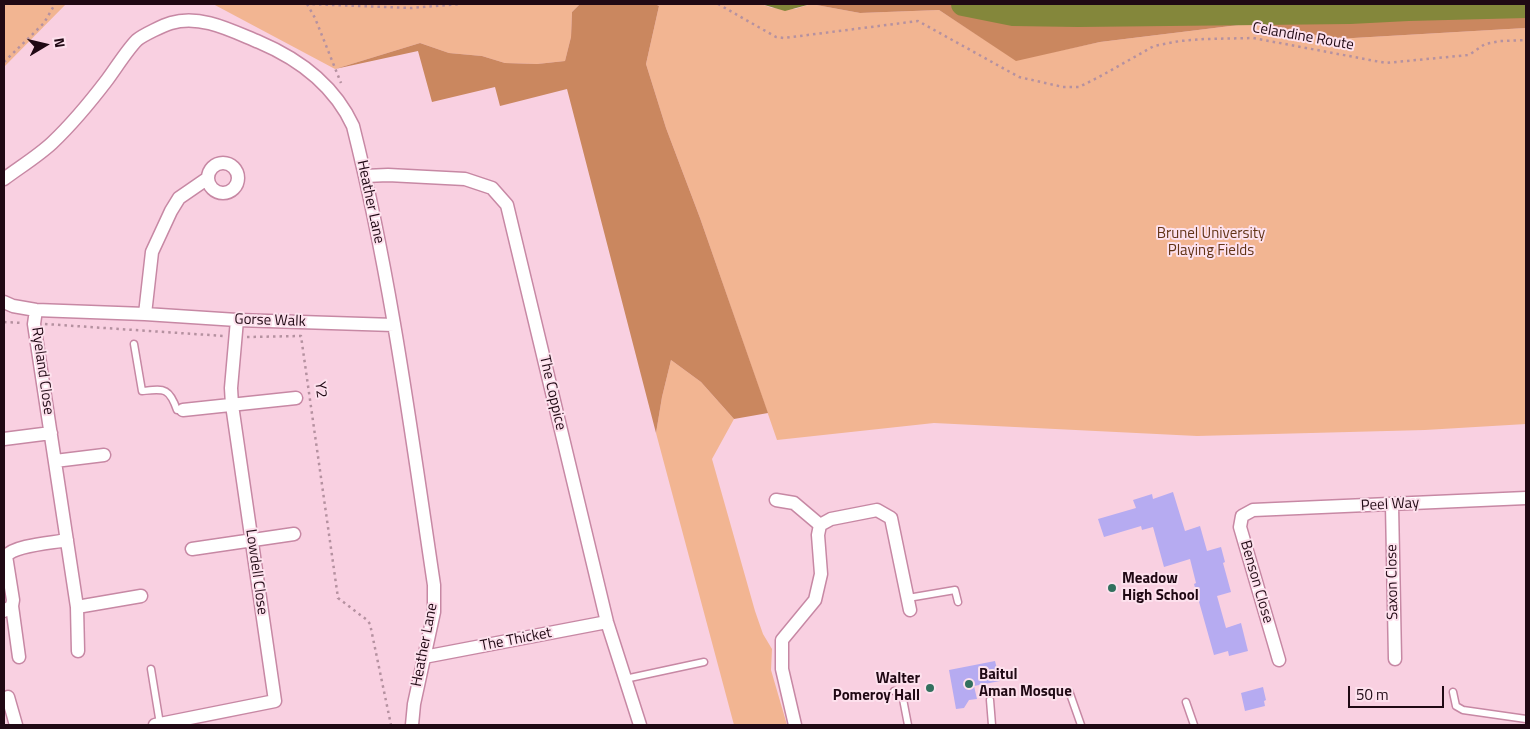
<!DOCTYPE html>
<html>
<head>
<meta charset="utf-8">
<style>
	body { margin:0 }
	#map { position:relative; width:1530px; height:729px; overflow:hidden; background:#f9d0e1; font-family:"Titillium Web",sans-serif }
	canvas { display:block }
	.frame { position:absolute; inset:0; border:5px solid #200914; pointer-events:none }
	.north { position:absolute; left:20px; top:20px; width:50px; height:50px; -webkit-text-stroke:4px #fde1ed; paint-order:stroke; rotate:81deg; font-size:14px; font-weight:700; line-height:20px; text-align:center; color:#200914 }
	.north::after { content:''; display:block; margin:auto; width:18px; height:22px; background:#200914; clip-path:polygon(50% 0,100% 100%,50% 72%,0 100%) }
	.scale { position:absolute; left:1348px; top:686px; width:96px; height:22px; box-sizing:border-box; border:2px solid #200914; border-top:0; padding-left:6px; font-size:15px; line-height:18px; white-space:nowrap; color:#200914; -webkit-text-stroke:4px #fde1ed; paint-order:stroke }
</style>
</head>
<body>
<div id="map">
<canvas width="1530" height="729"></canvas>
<div class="frame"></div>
<div class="north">N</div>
<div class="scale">50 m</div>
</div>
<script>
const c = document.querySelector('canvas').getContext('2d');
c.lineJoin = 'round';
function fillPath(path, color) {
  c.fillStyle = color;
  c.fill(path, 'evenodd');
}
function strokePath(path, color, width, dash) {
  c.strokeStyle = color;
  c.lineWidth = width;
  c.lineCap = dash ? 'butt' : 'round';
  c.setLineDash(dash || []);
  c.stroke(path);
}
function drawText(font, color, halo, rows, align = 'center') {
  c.font = font + ' "Titillium Web",sans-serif';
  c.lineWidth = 4;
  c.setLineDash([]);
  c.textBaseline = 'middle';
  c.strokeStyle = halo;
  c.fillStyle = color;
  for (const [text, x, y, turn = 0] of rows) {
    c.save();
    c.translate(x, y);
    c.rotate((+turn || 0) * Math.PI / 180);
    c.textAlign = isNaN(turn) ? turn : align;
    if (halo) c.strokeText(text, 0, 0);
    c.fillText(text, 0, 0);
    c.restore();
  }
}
const green = new Path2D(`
	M 4,4 L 66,4 L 4,67 Z
	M 213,4 L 580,4 L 572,12 L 571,37 L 565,61 L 537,64 L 505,63 L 482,56 L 449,53 L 420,43 L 335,69 Z
	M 655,4 L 761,4 L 772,8 L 795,9 L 811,4 L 860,13 L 939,10 L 1016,60 L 1100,42 L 1255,23 L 1336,39 L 1526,28 L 1526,424 L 1425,430 L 1197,436 L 934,423 L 777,440 L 700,218 L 666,128 L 646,64 L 659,6 Z
	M 671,360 L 701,382 L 734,419 L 712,459 L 755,611 L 763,634 L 772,649 L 771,670 L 787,725 L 734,725 L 656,433 L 662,397 Z`);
const forest = new Path2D(`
	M 580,4 L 655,4 L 659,6 L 646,64 L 666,128 L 700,218 L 768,413 L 734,419 L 701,382 L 671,360 L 662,397 L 656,433 L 567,89 L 500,106 L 495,87 L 432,102 L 418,51 L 335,69 L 420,43 L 449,53 L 482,56 L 505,63 L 537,64 L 565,61 L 571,37 L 572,12 Z
	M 811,4 L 1526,4 L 1526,28 L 1336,39 L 1255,23 L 1100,42 L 1016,61 L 939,10 L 860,13 Z`);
const water = new Path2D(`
	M 761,4 L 811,4 L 785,11 Z`);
const river = new Path2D(`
	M 963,4 L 1013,14 L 1078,15 L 1350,12 L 1408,9 L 1526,6`);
const building = new Path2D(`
	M 1173,492 L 1185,531 L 1200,526 L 1207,551 L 1221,547 L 1225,562 L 1223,563 L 1231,592 L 1217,596 L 1226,628 L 1241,623 L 1248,651 L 1229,656 L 1228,651 L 1214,655 L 1194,584 L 1196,583 L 1190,559 L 1164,567 L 1153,527 L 1142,530 L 1141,526 L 1104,537 L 1098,519 L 1136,508 L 1133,500 L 1152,494 L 1153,499 Z
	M 995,661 L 1000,681 L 974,686 L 977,699 L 969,700 L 964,708 L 956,709 L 949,670 Z
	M 1263,687 L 1266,700 L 1264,701 L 1265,706 L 1245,711 L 1241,693 Z`);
const path = new Path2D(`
	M 306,4 L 411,8 L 460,4
	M 307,4 L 315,18 L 341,83
	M 718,4 L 776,37 L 784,38 L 918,21 L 1019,77 L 1063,87 L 1079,87 L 1099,77 L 1154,46 L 1180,41 L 1205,39 L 1253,38 L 1386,63 L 1469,55 L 1485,44 L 1500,41 L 1526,40
	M 4,62 L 44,23 L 55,4
	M 4,322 L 22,323
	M 45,324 L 224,336
	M 247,337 L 301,336 L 338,598 L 367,620 L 370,624 L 391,725`);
const service = new Path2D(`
	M 134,344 L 142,391 C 164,389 169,387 177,410 L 183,410
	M 908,598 L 955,590 L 958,602
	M 151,669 L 160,724
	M 625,679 L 704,662
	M 894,691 L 900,693 L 903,699 L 908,725
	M 1069,691 L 1081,725
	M 1453,692 L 1456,706 L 1463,710 L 1526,719
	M 990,700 L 992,725
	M 1186,702 L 1194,725`);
const minor = new Path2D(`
	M208 178a15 15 0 1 1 30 0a15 15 0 1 1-30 0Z
	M 365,176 L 388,175 L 465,179 L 492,188 L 507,205 L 607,622 L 640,725
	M 4,179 C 20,167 38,156 52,143 C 72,124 91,101 107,80 C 116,68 127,50 137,40 C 143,35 164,25 171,23 C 201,14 232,31 259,42 C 299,59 334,85 353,126 C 391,277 411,431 434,585 L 434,612 L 414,704 L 412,725
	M 4,302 L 13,306 L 36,310 L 145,314 L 237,320 L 394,325
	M 36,310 L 34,324 L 77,607 L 78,651
	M 145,314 L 152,252 L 171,211 L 179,198 L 208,178
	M 183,410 L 296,398
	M 4,439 L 51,433
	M 55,461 L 104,455
	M 776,500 L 794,503 L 820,525
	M 1392,505 L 1395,659
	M 192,549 L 294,534
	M 12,606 L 19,657
	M 77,607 L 141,596
	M 4,611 L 12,606 L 13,600 L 6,556 C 15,545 52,543 67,540
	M 424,657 L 607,622
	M 1279,660 L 1240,527 L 1242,516 L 1253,510 L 1526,498
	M 8,697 L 16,725
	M 155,725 L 275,701 L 232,405 L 231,388 L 237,320
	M 795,725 L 782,669 L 782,640 L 815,600 L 821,574 L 818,535 L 820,525 L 831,519 L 877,510 L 891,518 L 910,610`);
const markers = [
	[1112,588,5,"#32705e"],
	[969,684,5,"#32705e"],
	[930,688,5,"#32705e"]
];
const streetNames = [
	["Celandine Route",1303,37,10],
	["Heather Lane",370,202,78],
	["Gorse Walk",270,321,2],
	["Ryeland Close",42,371,82],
	["Y2",320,390,82],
	["The Coppice",552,393,77],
	["Peel Way",1390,505,-3],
	["Lowdell Close",256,572,82],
	["Benson Close",1256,582,74],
	["Saxon Close",1393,582,-91],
	["The Thicket",516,640,-11],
	["Heather Lane",425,645,-79]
];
const parkNames = [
	["Brunel University",1211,234],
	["Playing Fields",1211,251]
];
const poiNames = [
	["Meadow",1122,579],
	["High School",1122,596],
	["Baitul",979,675],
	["Aman Mosque",979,692],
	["Walter",920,679,"right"],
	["Pomeroy Hall",920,696,"right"]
];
fillPath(green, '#f2b592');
fillPath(forest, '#ca875f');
fillPath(water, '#84873b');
strokePath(river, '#84873b', 24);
fillPath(building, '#b6abf1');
strokePath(service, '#c788a4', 9);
strokePath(minor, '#c788a4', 15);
strokePath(path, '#b591a0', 2.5, [2.5, 4]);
strokePath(service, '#fff', 6);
strokePath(minor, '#fff', 12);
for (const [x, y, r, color] of markers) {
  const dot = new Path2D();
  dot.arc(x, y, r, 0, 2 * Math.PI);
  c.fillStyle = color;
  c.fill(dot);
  strokePath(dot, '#fde1ed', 2);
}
drawText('15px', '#200914', '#fde1ed', streetNames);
drawText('15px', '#623417', '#fde1ed', parkNames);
drawText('bold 15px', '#200914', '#fde1ed', poiNames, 'left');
</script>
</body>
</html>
